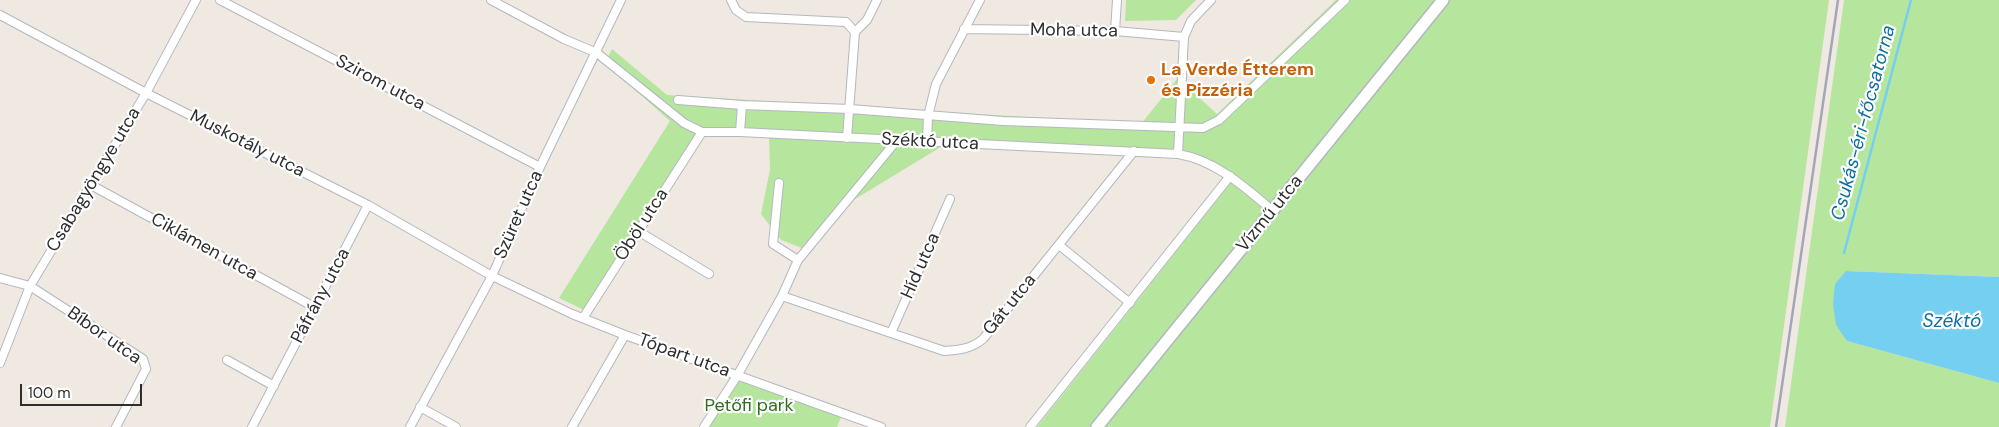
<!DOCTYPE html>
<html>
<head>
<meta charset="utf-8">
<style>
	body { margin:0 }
	#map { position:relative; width:1999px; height:427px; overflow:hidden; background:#efe9e1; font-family:"DM Sans",sans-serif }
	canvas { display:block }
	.scale { position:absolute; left:20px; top:384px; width:122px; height:22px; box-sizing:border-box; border:2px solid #2e2e2e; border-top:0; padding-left:6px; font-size:15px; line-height:18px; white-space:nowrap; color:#2e2e2e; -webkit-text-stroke:4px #fff; paint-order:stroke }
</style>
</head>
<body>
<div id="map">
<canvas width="1999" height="427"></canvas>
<div class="scale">100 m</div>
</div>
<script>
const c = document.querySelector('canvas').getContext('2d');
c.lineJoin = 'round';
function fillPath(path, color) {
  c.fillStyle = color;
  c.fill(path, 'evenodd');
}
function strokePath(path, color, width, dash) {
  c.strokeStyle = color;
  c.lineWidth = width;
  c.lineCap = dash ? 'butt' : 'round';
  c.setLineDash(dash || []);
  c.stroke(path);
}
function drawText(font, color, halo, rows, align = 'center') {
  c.font = font + ' "DM Sans",sans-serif';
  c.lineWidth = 4.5;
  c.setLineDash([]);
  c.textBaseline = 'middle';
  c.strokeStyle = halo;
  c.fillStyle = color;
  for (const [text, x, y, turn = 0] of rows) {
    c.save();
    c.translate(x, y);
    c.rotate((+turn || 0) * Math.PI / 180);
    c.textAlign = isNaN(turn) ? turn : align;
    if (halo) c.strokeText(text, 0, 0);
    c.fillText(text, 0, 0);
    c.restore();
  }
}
const green = new Path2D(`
	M 1126,0 L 1196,0 L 1176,20 L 1125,21 Z
	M 1336,0 L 1829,0 L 1770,427 L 1037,427 L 1232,181 L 1202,164 L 1180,157 L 944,145 L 852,201 L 807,250 L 781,240 L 761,214 L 770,170 L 769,136 L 704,137 L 590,313 L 559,298 L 670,121 L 605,63 L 612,49 L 667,95 L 1141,124 L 1178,78 L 1217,114 Z
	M 1844,0 L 1999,0 L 1999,277 L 1846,271 L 1847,341 L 1999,383 L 1999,427 L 1785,427 Z
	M 739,381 L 841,417 L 837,427 L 709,427 Z`);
const water = new Path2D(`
	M 1846,271 L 1999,277 L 1999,383 L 1847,341 L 1836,325 L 1833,304 L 1835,284 Z`);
const stream = new Path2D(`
	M 1844,253 L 1911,0`);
const street = new Path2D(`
	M 220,0 L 540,167
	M 491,0 L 564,39 L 597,53 L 684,123 L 702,132 L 740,132 L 1178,154 C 1215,160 1245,187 1273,211
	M 731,0 L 736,10 L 746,17 L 846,22 L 855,32
	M 0,15 L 146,93 L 368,205 L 492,276 L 572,314 L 625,335 L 881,427
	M 964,29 L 1115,31 L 1184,37
	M 1115,31 L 1117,0
	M 678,100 L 742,105 L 850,109 L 1003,121 L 1203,128 L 1219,120 L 1345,0
	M 740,132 L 742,105
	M 847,138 L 855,32 L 867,20 L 877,0
	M 927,142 L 928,116 L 936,84 L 980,0
	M 1178,154 L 1184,37 L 1191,21 L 1211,0
	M 779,183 L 773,244 L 798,260
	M 91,185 L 316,308
	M 638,231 L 709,274
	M 1059,245 L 1130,303
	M 0,278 L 30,286 L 143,359 L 146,369 L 116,427
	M 782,296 L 944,351 C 959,350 971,349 983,339 L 1134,151
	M 583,318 L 702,132
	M 891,333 L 950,199
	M 227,360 L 274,386
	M 0,363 L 30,286 L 146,93 L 196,0
	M 420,407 L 456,427
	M 252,427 L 368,205
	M 410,427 L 492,276 L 540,167 L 621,0
	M 572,427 L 625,335
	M 704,427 L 737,376 L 782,296 L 798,260 L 893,145 L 895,140
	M 1030,427 L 1230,176`);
const secondary = new Path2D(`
	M 1097,427 L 1443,0`);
const rail = new Path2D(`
	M 1776,427 L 1838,0`);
const markers = [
	[1151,80,5,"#e8710a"]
];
const streetNames = [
	["Moha utca",1074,31,1],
	["Szirom utca",380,83,28],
	["Széktó utca",930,142,3],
	["Muskotály utca",247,144,27],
	["Csabagyöngye utca",94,180,-59],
	["Vízmű utca",1270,214,-51],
	["Szüret utca",519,215,-66],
	["Öböl utca",642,225,-57],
	["Ciklámen utca",204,247,29],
	["Híd utca",921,266,-66],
	["Páfrány utca",321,296,-62],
	["Gát utca",1010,305,-51],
	["Bíbor utca",104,336,35],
	["Tópart utca",684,356,20]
];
const foodNames = [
	["La Verde Étterem",1161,70],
	["és Pizzéria",1161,91]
];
const parkNames = [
	["Petőfi park",749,406]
];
const waterNames = [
	["Csukás-éri-főcsatorna",1864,123,-75],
	["Széktó",1952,322]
];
fillPath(green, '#b6e59e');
fillPath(water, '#75cff0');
strokePath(stream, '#75cff0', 2.5);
strokePath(street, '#b4b7c1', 10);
strokePath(secondary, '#b4b7c1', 14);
strokePath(street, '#fff', 8);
strokePath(secondary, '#fff', 11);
strokePath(rail, '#a3a6b8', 2.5);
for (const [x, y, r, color] of markers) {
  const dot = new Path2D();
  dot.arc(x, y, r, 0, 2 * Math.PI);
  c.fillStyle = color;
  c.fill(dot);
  strokePath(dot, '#fff', 2);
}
drawText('18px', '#2e2e2e', '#fff', streetNames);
drawText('bold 18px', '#c56008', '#fff', foodNames, 'left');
drawText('18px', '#2c6e1b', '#fff', parkNames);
drawText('italic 19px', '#0d6fa3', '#fff', waterNames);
</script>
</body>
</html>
